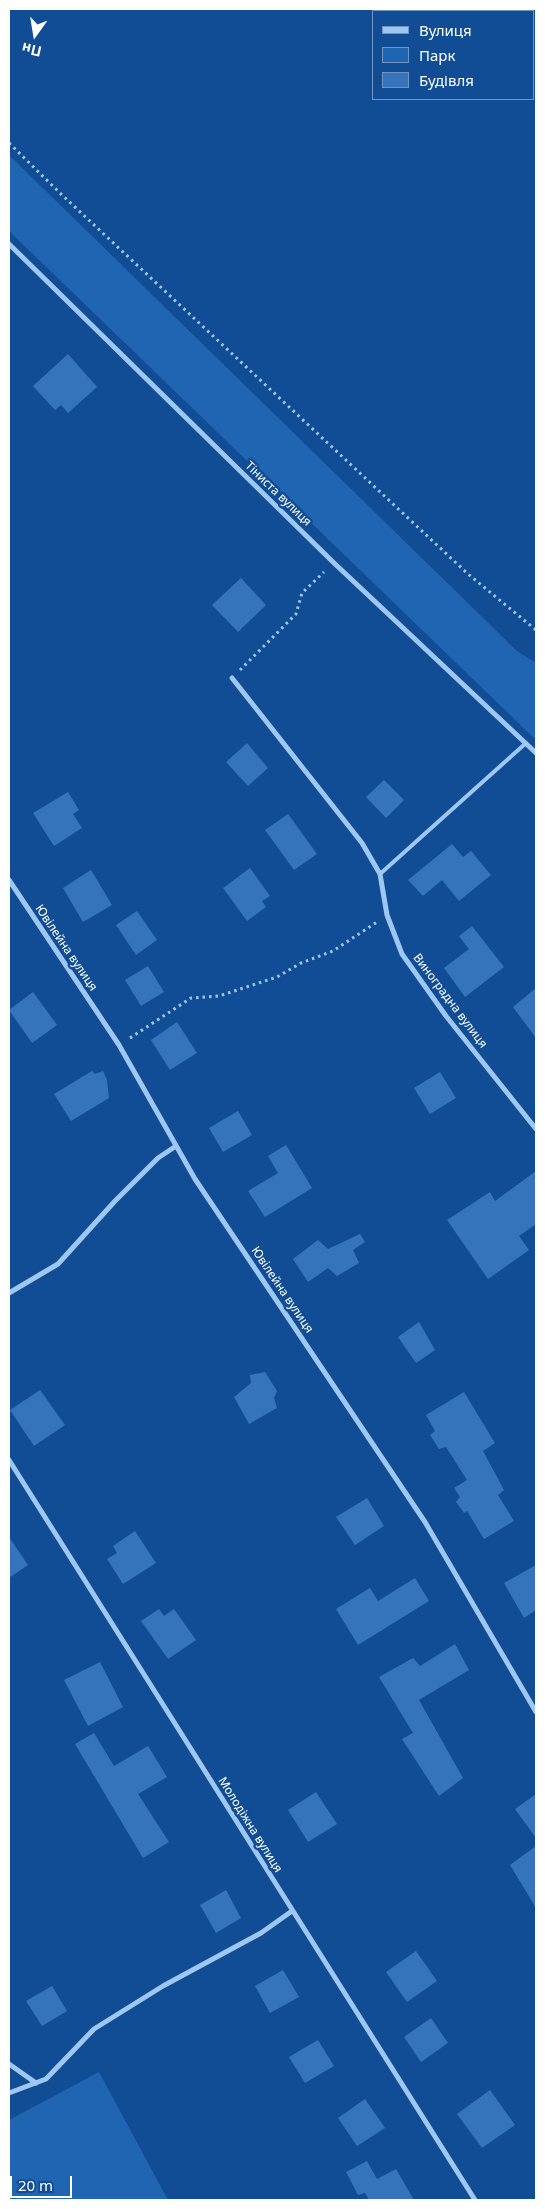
<!DOCTYPE html>
<html>
<head>
<meta charset="utf-8">
<style>
	body { margin:0 }
	#map { position:relative; width:545px; height:2209px; overflow:hidden; background:#114d94; font-family:"Noto Sans",sans-serif }
	canvas { display:block }
	.frame { position:absolute; inset:0; border:10px solid #fff; pointer-events:none }
	.legend { position:absolute; left:372px; top:10px; width:162px; height:90px; box-sizing:border-box; background:#114d94; border:1px solid #7094bf; margin:0; padding:6px 9px; list-style:none; font-size:15px; color:#fff }
	.legend li { display:flex; align-items:center; gap:10px; height:25px }
	.legend b { width:25px; border:1px solid #7094bf }
	.north { position:absolute; left:10px; top:10px; width:50px; height:50px; -webkit-text-stroke:4px #114d94; paint-order:stroke; rotate:193deg; font-size:14px; font-weight:700; line-height:20px; text-align:center; color:#fff }
	.north::after { content:''; display:block; margin:auto; width:18px; height:22px; background:#fff; clip-path:polygon(50% 0,100% 100%,50% 72%,0 100%) }
	.scale { position:absolute; left:10px; top:2176px; width:62px; height:22px; box-sizing:border-box; border:2px solid #fff; border-top:0; padding-left:6px; font-size:15px; line-height:18px; white-space:nowrap; color:#fff; -webkit-text-stroke:4px #114d94; paint-order:stroke }
</style>
</head>
<body>
<div id="map">
<canvas width="545" height="2209"></canvas>
<div class="frame"></div>
<ul class="legend">
<li><b style="height:6px;background:#9fc7f3"></b>Вулиця</li>
<li><b style="height:14px;background:#2065b1"></b>Парк</li>
<li><b style="height:14px;background:#3574bb"></b>Будівля</li>
</ul>
<div class="north">Пн</div>
<div class="scale">20 m</div>
</div>
<script>
const c = document.querySelector('canvas').getContext('2d');
c.lineJoin = 'round';
function fillPath(path, color) {
  c.fillStyle = color;
  c.fill(path, 'evenodd');
}
function strokePath(path, color, width, dash) {
  c.strokeStyle = color;
  c.lineWidth = width;
  c.lineCap = dash ? 'butt' : 'round';
  c.setLineDash(dash || []);
  c.stroke(path);
}
function drawText(font, color, halo, rows, align = 'center') {
  c.font = font + ' "Noto Sans",sans-serif';
  c.lineWidth = 5;
  c.setLineDash([]);
  c.textBaseline = 'middle';
  c.strokeStyle = halo;
  c.fillStyle = color;
  for (const [text, x, y, turn = 0] of rows) {
    c.save();
    c.translate(x, y);
    c.rotate((+turn || 0) * Math.PI / 180);
    c.textAlign = isNaN(turn) ? turn : align;
    if (halo) c.strokeText(text, 0, 0);
    c.fillText(text, 0, 0);
    c.restore();
  }
}
const green = new Path2D(`
	M 9,155 L 517,651 L 536,663 L 536,740 L 9,231 Z
	M 99,2072 L 168,2200 L 9,2200 L 9,2120 Z`);
const building = new Path2D(`
	M 68,354 L 97,387 L 68,413 L 61,405 L 55,410 L 33,386 Z
	M 241,578 L 266,605 L 238,632 L 212,605 Z
	M 247,743 L 268,768 L 248,786 L 226,762 Z
	M 384,780 L 404,800 L 386,818 L 366,797 Z
	M 68,792 L 79,810 L 73,814 L 82,828 L 54,846 L 33,813 Z
	M 288,814 L 317,854 L 294,870 L 265,830 Z
	M 452,844 L 463,857 L 471,851 L 491,875 L 459,901 L 442,880 L 423,896 L 408,880 Z
	M 250,868 L 270,896 L 262,901 L 266,907 L 247,921 L 223,888 Z
	M 91,870 L 112,905 L 83,922 L 63,888 Z
	M 137,911 L 157,940 L 136,955 L 116,925 Z
	M 472,926 L 504,967 L 465,997 L 444,968 L 469,949 L 459,936 Z
	M 148,966 L 164,992 L 141,1006 L 125,980 Z
	M 536,988 L 536,1038 L 513,1007 Z
	M 33,992 L 57,1025 L 32,1043 L 9,1010 Z
	M 177,1022 L 197,1053 L 170,1070 L 151,1040 Z
	M 92,1071 L 95,1074 L 103,1071 L 107,1080 L 109,1098 L 71,1121 L 54,1094 Z
	M 440,1072 L 456,1098 L 430,1114 L 414,1088 Z
	M 238,1111 L 252,1135 L 223,1152 L 209,1128 Z
	M 286,1145 L 312,1188 L 265,1217 L 248,1191 L 278,1173 L 268,1156 Z
	M 536,1171 L 536,1224 L 519,1236 L 529,1250 L 488,1279 L 447,1220 L 490,1192 L 495,1201 Z
	M 360,1234 L 365,1242 L 353,1250 L 359,1263 L 337,1276 L 328,1268 L 308,1282 L 293,1259 L 318,1240 L 328,1249 Z
	M 419,1322 L 435,1350 L 416,1363 L 398,1337 Z
	M 265,1372 L 277,1391 L 274,1398 L 277,1408 L 249,1424 L 234,1397 L 251,1383 L 250,1375 Z
	M 40,1390 L 65,1425 L 34,1446 L 10,1410 Z
	M 464,1392 L 495,1443 L 483,1451 L 504,1490 L 498,1495 L 514,1521 L 484,1539 L 467,1511 L 464,1513 L 456,1502 L 460,1497 L 454,1488 L 467,1480 L 446,1447 L 439,1449 L 430,1435 L 435,1431 L 426,1415 Z
	M 367,1498 L 384,1526 L 355,1545 L 336,1517 Z
	M 135,1531 L 156,1563 L 123,1584 L 107,1559 L 117,1553 L 113,1546 Z
	M 9,1537 L 28,1565 L 9,1578 Z
	M 536,1565 L 536,1610 L 524,1618 L 504,1583 Z
	M 415,1578 L 429,1601 L 358,1645 L 336,1609 L 370,1588 L 378,1601 Z
	M 159,1609 L 164,1616 L 174,1609 L 196,1640 L 168,1659 L 141,1621 Z
	M 455,1644 L 469,1670 L 419,1700 L 463,1778 L 439,1796 L 402,1739 L 413,1733 L 379,1677 L 413,1658 L 420,1666 Z
	M 100,1662 L 123,1707 L 88,1726 L 64,1680 Z
	M 94,1733 L 114,1766 L 148,1746 L 167,1777 L 138,1794 L 169,1842 L 143,1858 L 75,1744 Z
	M 316,1792 L 337,1824 L 308,1842 L 288,1810 Z
	M 536,1794 L 536,1838 L 515,1809 Z
	M 536,1846 L 536,1908 L 510,1865 Z
	M 226,1890 L 241,1918 L 216,1933 L 200,1905 Z
	M 416,1951 L 437,1981 L 407,2002 L 386,1972 Z
	M 283,1970 L 299,1997 L 270,2013 L 255,1986 Z
	M 52,1986 L 67,2011 L 42,2026 L 26,2001 Z
	M 431,2018 L 448,2043 L 421,2062 L 404,2037 Z
	M 318,2040 L 334,2066 L 305,2083 L 289,2057 Z
	M 490,2090 L 515,2125 L 482,2148 L 457,2114 Z
	M 365,2099 L 385,2128 L 357,2146 L 338,2118 Z
	M 367,2161 L 377,2179 L 396,2169 L 414,2200 L 369,2200 L 365,2193 L 358,2195 L 346,2172 Z`);
const path = new Path2D(`
	M 9,143 L 62,195 L 468,574 L 536,630
	M 240,670 L 296,614 L 302,593 L 324,572
	M 130,1038 L 191,998 L 219,996 L 277,977 L 301,963 L 333,951 L 377,922`);
const lane = new Path2D(`
	M 380,874 L 526,743`);
const street = new Path2D(`
	M 9,244 L 334,563 L 536,753
	M 232,678 L 362,843 L 380,874 L 387,915 L 402,954 L 446,1016 L 536,1129
	M 9,880 L 119,1045 L 195,1179 L 425,1522 L 536,1712
	M 9,1293 L 58,1264 L 115,1201 L 158,1158 L 176,1146
	M 9,1460 L 475,2200
	M 9,2064 L 36,2083
	M 9,2093 L 46,2079 L 94,2029 L 163,1986 L 261,1933 L 292,1911`);
const streetNames = [
	["Тіниста вулиця",278,494,44],
	["Ювілейна вулиця",66,948,56],
	["Виноградна вулиця",450,1001,53],
	["Ювілейна вулиця",282,1290,56],
	["Молодіжна вулиця",250,1825,58]
];
fillPath(green, '#2065b1');
fillPath(building, '#3574bb');
strokePath(path, '#9fc7f3', 3, [2.5, 4]);
strokePath(lane, '#9fc7f3', 4);
strokePath(street, '#9fc7f3', 5);
drawText('12px', '#fff', '#114d94', streetNames);
</script>
</body>
</html>
